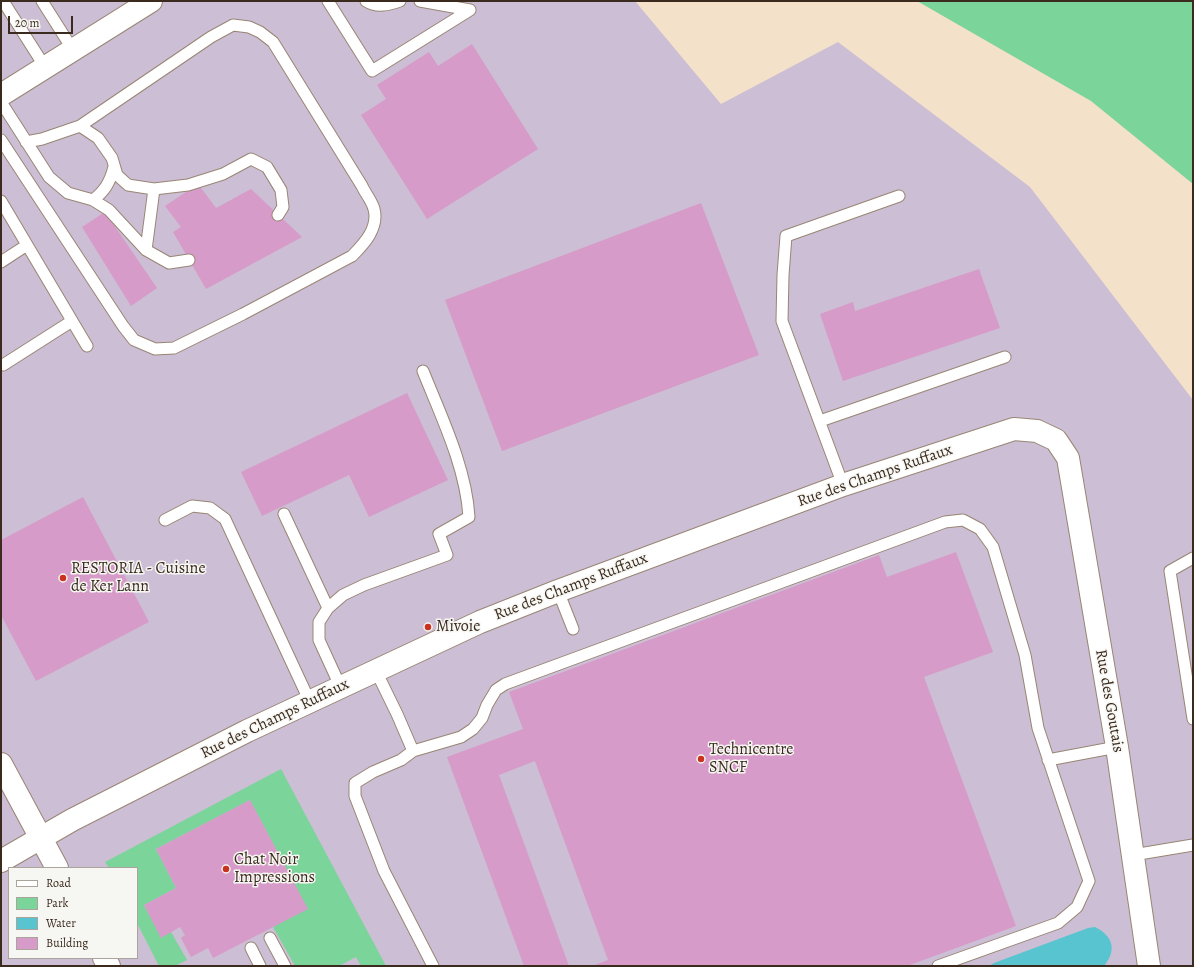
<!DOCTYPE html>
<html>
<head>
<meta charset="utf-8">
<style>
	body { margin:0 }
	#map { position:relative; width:1194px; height:967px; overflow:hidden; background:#f4e1ca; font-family:Alegreya,serif }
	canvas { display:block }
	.frame { position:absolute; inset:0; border:2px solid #3b2a1e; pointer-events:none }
	.legend { position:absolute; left:8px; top:867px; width:130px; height:92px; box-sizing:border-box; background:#f6f6f2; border:1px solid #aba49d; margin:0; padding:5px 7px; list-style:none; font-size:12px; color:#3b2a1e }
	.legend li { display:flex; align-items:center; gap:8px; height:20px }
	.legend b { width:20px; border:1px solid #aba49d }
	.scale { position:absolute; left:8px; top:16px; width:65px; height:18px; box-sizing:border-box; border:2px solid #3b2a1e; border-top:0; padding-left:5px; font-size:12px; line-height:14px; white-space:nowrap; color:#3b2a1e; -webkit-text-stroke:3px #f6f6f2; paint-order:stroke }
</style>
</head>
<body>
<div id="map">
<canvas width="1194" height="967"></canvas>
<div class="frame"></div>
<ul class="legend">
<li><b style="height:5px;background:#fff"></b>Road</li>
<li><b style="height:11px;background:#7bd49a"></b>Park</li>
<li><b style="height:11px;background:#58c4cf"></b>Water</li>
<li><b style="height:11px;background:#d79bc9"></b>Building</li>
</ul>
<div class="scale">20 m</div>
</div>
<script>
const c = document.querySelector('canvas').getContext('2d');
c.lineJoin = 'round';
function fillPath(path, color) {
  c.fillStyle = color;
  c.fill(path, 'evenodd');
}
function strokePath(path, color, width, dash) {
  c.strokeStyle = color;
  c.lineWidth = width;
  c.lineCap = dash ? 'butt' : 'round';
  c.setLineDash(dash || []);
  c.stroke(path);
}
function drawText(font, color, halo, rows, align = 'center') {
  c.font = font + ' Alegreya,serif';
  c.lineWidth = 3;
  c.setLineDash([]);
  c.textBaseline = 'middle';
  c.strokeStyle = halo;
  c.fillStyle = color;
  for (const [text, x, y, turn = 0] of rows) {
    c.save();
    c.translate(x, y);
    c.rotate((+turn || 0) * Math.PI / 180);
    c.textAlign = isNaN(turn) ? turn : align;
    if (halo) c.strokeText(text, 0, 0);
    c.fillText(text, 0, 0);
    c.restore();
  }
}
const industrial = new Path2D(`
	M 1,1 L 635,1 L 721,104 L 838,42 L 1030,187 L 1193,400 L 1193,966 L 1,966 ZM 9,868 L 137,868 L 137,958 L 9,958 Z`);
const green = new Path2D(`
	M 917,1 L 1193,1 L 1193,184 L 1091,101 Z
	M 281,769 L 386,966 L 361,966 L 356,957 L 339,966 L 295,966 L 273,927 L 307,908 L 250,800 L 156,849 L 176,888 L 144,905 L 161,937 L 171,932 L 187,960 L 175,966 L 159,966 L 137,923 L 137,868 L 109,868 L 105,862 Z`);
const water = new Path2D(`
	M 1095,927 C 1113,936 1117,950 1104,966 L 989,966 L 994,963 L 1088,928 Z`);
const building = new Path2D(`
	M 472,44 L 538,149 L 427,219 L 361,115 L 386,99 L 377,85 L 429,52 L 438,66 Z
	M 198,184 L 216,208 L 251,189 L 302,237 L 206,289 L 173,232 L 181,227 L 165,206 Z
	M 701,203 L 759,355 L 502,451 L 445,300 Z
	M 105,212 L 157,288 L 131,306 L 82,227 Z
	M 979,269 L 1000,328 L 843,381 L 820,314 L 853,302 L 855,311 Z
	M 407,393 L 448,480 L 369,517 L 349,475 L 262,516 L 241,472 Z
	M 83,497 L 149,622 L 36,681 L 1,615 L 1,540 Z
	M 956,552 L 993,652 L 924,677 L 1016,926 L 907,966 L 592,966 L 608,960 L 535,761 L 499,775 L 569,966 L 524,966 L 447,757 L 523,729 L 509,692 L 879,555 L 887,577 Z
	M 250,800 L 308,909 L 213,958 L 208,948 L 191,957 L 181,938 L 185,935 L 180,927 L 161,938 L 144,905 L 176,888 L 156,849 Z`);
const service = new Path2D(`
	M 3,1 L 45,67
	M 42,1 L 73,50
	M 328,1 L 372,71 L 470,10 L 420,1
	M 366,1 C 377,8 389,5 400,1
	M 1,102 L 49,177 L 68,193 L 93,200 L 109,210 L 146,250 L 169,263 L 189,260
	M 1,140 L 123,326 L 134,340 L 155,349 L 174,348 L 243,314 L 352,256 C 364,244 379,228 374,209 C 372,201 365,193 362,186 L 273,42 L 260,32 L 249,27 L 233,25 L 211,37 L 80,126
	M 26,142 L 42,139 L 80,126 L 98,138 L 112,158 L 117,175 L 128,185 L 154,189 L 188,185 L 223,174 L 251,159 L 267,167 L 281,190 L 283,207 L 278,215
	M 93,200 C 105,191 110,182 114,167
	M 1,201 L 87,346
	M 146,250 L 154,189
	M 1,262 L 27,245
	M 3,365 L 72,321
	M 820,421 L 1005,357
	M 843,485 L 782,321 L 783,275 L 786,236 L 899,196
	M 284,514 L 328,608
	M 165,520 L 192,506 L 210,508 L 225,519 L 310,702
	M 1193,558 L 1170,571 L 1193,719
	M 558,591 L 573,629
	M 376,671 L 397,714 L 413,751
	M 341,688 L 319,640 L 319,622 L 328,608 L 343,595 L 364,585 L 447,555 L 439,534 L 469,517 C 466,467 441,416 423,371
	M 1048,760 L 1117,747
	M 1133,855 L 1193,845
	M 270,938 L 285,966
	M 251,948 L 260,966
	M 433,966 L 384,871 L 355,796 L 355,783 L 373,772 L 401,760 L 413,751 L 461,737 L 473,729 L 482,718 L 487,705 L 496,690 L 505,684 L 945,522 L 963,520 L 980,529 L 993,547 L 1025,655 L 1038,728 L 1089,881 L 1077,907 L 1058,923 L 938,966`);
const minor = new Path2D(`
	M 1,95 L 151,1
	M 1,764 L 57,868
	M 1,861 L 72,820 L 247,731 L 480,622 L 558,591 L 843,485 L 1014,429 L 1037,431 L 1056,440 L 1068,458 L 1117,747 L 1149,966
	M 104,958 L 109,966`);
const markers = [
	[63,578,4,"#c8321e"],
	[428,627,4,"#c8321e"],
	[701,759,4,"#c8321e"],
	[226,869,4,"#c8321e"]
];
const streetNames = [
	["Rue des Champs Ruffaux",875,476,-19],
	["Rue des Champs Ruffaux",571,587,-21],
	["Rue des Goutais",1109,701,80],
	["Rue des Champs Ruffaux",275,719,-26]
];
const poiNames = [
	["RESTORIA - Cuisine",71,569],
	["de Ker Lann",71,587],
	["Mivoie",436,627],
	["Technicentre",709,750],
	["SNCF",709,768],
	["Chat Noir",234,860],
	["Impressions",234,878]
];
fillPath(industrial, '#ccbed4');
fillPath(green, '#7bd49a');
fillPath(water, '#58c4cf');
fillPath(building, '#d79bc9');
strokePath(service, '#988674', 13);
strokePath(minor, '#988674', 24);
strokePath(service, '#fff', 11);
strokePath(minor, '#fff', 22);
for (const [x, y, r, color] of markers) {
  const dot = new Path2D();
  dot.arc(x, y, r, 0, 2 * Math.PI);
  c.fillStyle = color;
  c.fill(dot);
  strokePath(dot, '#f6f6f2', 1.5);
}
drawText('16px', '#3b2a1e', '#f6f6f2', streetNames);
drawText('16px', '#3b2a1e', '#f6f6f2', poiNames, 'left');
</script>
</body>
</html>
